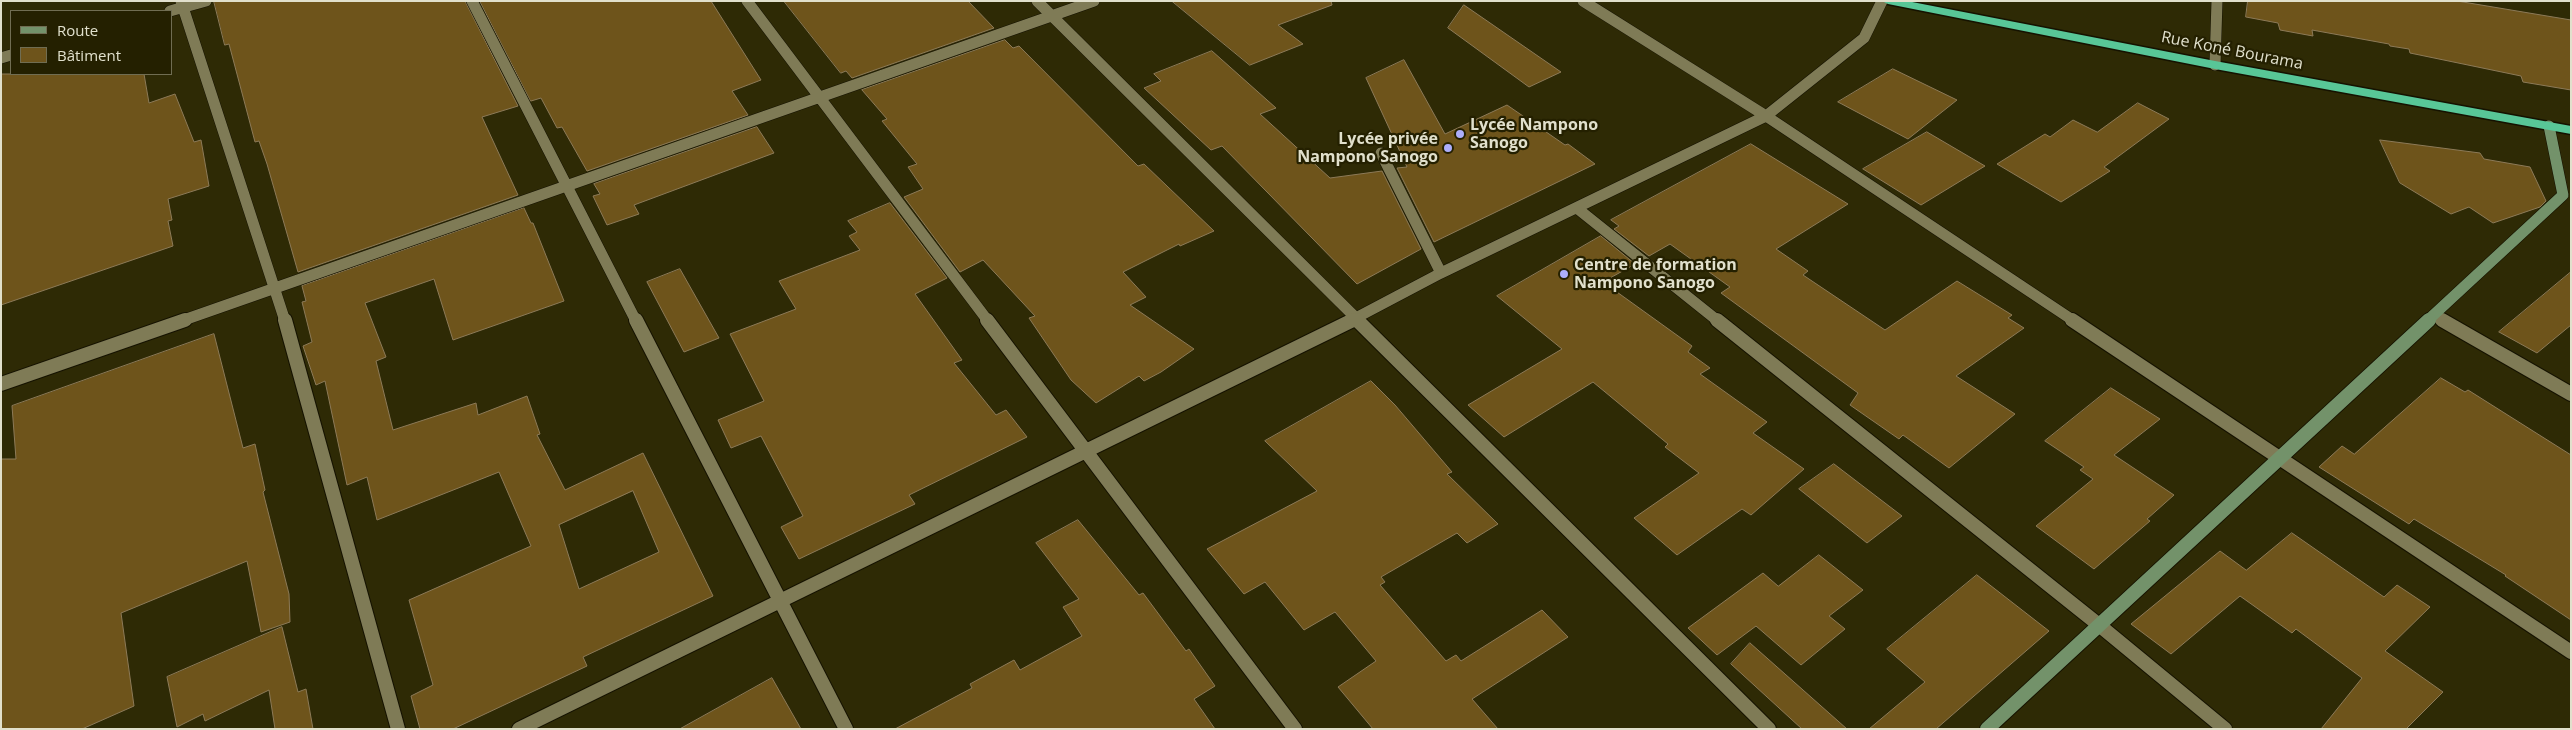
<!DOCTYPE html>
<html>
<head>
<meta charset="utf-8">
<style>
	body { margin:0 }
	#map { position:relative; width:2572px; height:730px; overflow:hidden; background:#2e2a05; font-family:"Open Sans",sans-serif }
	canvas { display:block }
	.frame { position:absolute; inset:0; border:2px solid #e1e0cc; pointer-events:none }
	.legend { position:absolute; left:10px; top:10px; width:162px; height:65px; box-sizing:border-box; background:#242000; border:1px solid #706d52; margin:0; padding:6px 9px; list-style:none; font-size:15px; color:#e1e0cc }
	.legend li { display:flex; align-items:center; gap:10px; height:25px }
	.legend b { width:25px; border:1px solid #706d52 }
</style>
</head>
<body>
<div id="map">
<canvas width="2572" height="730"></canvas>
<div class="frame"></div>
<ul class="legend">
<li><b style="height:6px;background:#73926a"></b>Route</li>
<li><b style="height:14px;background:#6e541b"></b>Bâtiment</li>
</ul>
</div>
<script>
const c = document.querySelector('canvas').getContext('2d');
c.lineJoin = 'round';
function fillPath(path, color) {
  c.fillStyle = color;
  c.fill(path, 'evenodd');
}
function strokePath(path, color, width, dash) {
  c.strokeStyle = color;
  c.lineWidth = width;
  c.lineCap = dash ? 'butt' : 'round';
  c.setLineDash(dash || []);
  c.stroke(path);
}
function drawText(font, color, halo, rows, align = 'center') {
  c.font = font + ' "Open Sans",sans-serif';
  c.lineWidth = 4.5;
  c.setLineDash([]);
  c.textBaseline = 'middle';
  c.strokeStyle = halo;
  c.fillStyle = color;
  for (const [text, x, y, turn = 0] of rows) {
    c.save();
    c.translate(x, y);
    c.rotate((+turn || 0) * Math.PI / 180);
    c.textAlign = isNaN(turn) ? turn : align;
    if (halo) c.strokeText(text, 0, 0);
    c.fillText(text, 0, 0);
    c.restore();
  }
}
const building = new Path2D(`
	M 214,1 L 465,1 L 518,106 L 482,117 L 518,195 L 298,272 L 267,164 L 259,141 L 255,142 L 229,44 L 225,45 Z
	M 480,1 L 711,1 L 761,80 L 732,91 L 748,115 L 587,171 L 562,127 L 557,128 L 541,98 L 531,101 Z
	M 784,1 L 968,1 L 994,28 L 852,78 L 846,71 L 841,73 Z
	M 1172,1 L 1331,1 L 1332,5 L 1278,25 L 1303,44 L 1250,65 Z
	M 2248,1 L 2457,1 L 2571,20 L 2571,90 L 2523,82 L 2521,76 L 2410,53 L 2409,49 L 2390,46 L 2389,44 L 2312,30 L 2313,36 L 2280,30 L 2278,23 L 2246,17 Z
	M 1464,5 L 1561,72 L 1529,87 L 1448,28 Z
	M 1005,40 L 1013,48 L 1019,46 L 1138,166 L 1144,164 L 1214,231 L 1180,246 L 1179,244 L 1123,272 L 1146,297 L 1130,305 L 1194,349 L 1161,372 L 1144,381 L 1139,376 L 1096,403 L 1071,380 L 1029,318 L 1035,316 L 983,260 L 960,272 L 904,197 L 923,189 L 908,167 L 917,164 L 882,121 L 887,119 L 862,90 Z
	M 1212,51 L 1276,108 L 1260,114 L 1330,178 L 1382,171 L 1421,249 L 1357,284 L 1222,146 L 1211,150 L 1144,88 L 1161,81 L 1154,74 Z
	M 1404,60 L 1445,134 L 1507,105 L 1565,145 L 1568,144 L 1595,164 L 1434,242 L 1397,168 L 1407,167 L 1366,78 Z
	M 1893,69 L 1957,100 L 1908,139 L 1838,102 Z
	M 1,74 L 144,74 L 149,103 L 175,94 L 194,142 L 201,140 L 209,186 L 168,199 L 172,220 L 168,221 L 173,246 L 1,305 Z
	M 2138,103 L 2169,119 L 2104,167 L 2110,171 L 2061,202 L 1997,164 L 2045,134 L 2050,137 L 2073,120 L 2097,132 Z
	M 757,127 L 774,153 L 634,205 L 639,214 L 607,225 L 593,196 L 600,194 L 594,184 Z
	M 1927,132 L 1985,166 L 1921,205 L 1863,169 Z
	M 2380,140 L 2480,153 L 2484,159 L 2530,167 L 2546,201 L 2540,207 L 2493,223 L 2469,207 L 2451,214 L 2400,183 Z
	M 1751,144 L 1848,204 L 1776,249 L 1808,271 L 1803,275 L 1885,330 L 1957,281 L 2012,315 L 2008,318 L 2024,328 L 1956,376 L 2015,414 L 1949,468 L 1903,435 L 1899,439 L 1850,405 L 1858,393 L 1721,293 L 1730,287 L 1670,244 L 1649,256 L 1614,229 L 1619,226 L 1611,220 Z
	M 890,203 L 947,278 L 915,294 L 962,360 L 954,363 L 996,415 L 1006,410 L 1027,437 L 909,495 L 915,504 L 799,559 L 781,527 L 803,516 L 761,436 L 731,448 L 718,420 L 764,401 L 730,334 L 796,309 L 779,281 L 860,250 L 849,236 L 857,232 L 848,221 Z
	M 524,208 L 531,223 L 533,223 L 564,301 L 453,340 L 434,279 L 365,303 L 386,357 L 376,361 L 393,430 L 476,403 L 478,415 L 527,396 L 540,434 L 537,435 L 565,490 L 643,453 L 713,596 L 583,657 L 587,666 L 453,729 L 420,729 L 411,696 L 433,685 L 409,600 L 531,546 L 499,472 L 377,520 L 367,477 L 347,485 L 325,381 L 316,385 L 303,346 L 312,342 L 302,302 L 306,301 L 302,286 ZM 633,491 L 659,552 L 579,589 L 559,525 Z
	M 1601,236 L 1635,264 L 1603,282 L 1692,346 L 1688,352 L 1710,368 L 1700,374 L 1767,422 L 1753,433 L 1804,469 L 1751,515 L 1742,509 L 1677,555 L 1634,518 L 1699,473 L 1665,447 L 1668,444 L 1593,382 L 1504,437 L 1468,405 L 1562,349 L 1497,296 Z
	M 680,269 L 719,338 L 684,352 L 647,282 Z
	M 2571,272 L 2571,325 L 2537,353 L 2499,332 Z
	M 214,334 L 243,448 L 255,444 L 265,490 L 263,492 L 289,594 L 290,622 L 261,632 L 247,561 L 121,613 L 134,706 L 82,729 L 1,729 L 1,459 L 16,459 L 12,406 Z
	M 2441,378 L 2465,392 L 2468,390 L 2571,455 L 2571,620 L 2505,576 L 2506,575 L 2414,519 L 2409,524 L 2319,467 L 2342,446 L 2354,454 Z
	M 1371,381 L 1395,405 L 1452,472 L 1447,474 L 1498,524 L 1467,543 L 1457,533 L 1381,577 L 1385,582 L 1380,585 L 1446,661 L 1456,655 L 1461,661 L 1542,610 L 1568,637 L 1472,699 L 1498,729 L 1373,729 L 1338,687 L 1376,661 L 1335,612 L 1304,630 L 1265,582 L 1244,594 L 1207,549 L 1317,491 L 1265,441 Z
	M 2111,388 L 2160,419 L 2114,455 L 2174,495 L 2147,519 L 2150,521 L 2094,569 L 2036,526 L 2093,479 L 2080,470 L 2084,467 L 2045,441 Z
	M 1834,464 L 1902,516 L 1867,543 L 1799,489 Z
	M 1078,520 L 1139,595 L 1143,593 L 1186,651 L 1189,649 L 1215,686 L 1194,699 L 1215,729 L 895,729 L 972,688 L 970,684 L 1014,660 L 1020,670 L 1082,636 L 1063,607 L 1079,599 L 1036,543 Z
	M 2292,533 L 2384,597 L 2397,585 L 2430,607 L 2385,651 L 2443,692 L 2406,729 L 2321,729 L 2362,678 L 2296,629 L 2292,633 L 2240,596 L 2171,654 L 2131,624 L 2220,551 L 2246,570 Z
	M 1819,555 L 1863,590 L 1829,616 L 1845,629 L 1801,665 L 1756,626 L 1717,655 L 1688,628 L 1763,573 L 1778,586 Z
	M 1977,575 L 2049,631 L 1936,729 L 1869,729 L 1925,682 L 1887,649 Z
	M 282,627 L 298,692 L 306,689 L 313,729 L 275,729 L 269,690 L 205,721 L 203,714 L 177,727 L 167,677 Z
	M 1750,643 L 1847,729 L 1802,729 L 1731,664 Z
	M 772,678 L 801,729 L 680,729 Z`);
const streetFar1 = new Path2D(`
	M 181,1 L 285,321
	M 472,1 L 636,321
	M 747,1 L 988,321
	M 1037,1 L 1359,321
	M 1583,1 L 1766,116 L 2074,321
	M 170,11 L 206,1
	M 1,58 L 11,55
	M 2215,65 L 2217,1
	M 1381,153 L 1441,273
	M 1578,209 L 1718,321
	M 2434,315 L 2444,321
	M 181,321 L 1094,1
	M 1350,321 L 1441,273 L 1766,116 L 1864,38 L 1882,1`);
const street = new Path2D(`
	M 285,320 L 398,729
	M 636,320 L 846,729
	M 987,320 L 1295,729
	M 1357,320 L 1769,729
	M 1717,320 L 2099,625 L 2225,729
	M 2072,320 L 2571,652
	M 2442,320 L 2571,394
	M 1,384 L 185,320
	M 519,729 L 1353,320`);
const secondaryFar1 = new Path2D(`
	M 2427,321 L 2563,195 L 2549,126`);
const secondary = new Path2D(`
	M 1987,729 L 2429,320`);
const highway = new Path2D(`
	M 1882,1 L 1907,1 L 2215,61 L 2571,126 L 2571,134 L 2215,69 L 1888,4 Z`);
const markers = [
	[1460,134,5,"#adaefb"],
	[1448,148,5,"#adaefb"],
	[1564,274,5,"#adaefb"]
];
const streetNames = [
	["Rue Koné Bourama",2232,51,11]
];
const poiNames = [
	["Lycée Nampono",1470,125],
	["Sanogo",1470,143],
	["Lycée privée",1438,139,"right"],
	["Nampono Sanogo",1438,157,"right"],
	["Centre de formation",1574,265],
	["Nampono Sanogo",1574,283]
];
fillPath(building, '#6e541b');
strokePath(building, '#8c7a58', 1);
strokePath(streetFar1, '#151200', 12);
strokePath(street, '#151200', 16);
strokePath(secondaryFar1, '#151200', 12);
strokePath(secondary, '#151200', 16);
strokePath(highway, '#151200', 3);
strokePath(streetFar1, '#7f7b56', 11);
strokePath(street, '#7f7b56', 14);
strokePath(secondaryFar1, '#73926a', 11);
strokePath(secondary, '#73926a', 14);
fillPath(highway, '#58c697');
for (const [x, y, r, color] of markers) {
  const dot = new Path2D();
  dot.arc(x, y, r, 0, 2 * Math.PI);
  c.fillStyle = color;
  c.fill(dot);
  strokePath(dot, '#242000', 2);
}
drawText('16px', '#e1e0cc', '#242000', streetNames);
drawText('bold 16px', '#e1e0cc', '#242000', poiNames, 'left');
</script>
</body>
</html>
